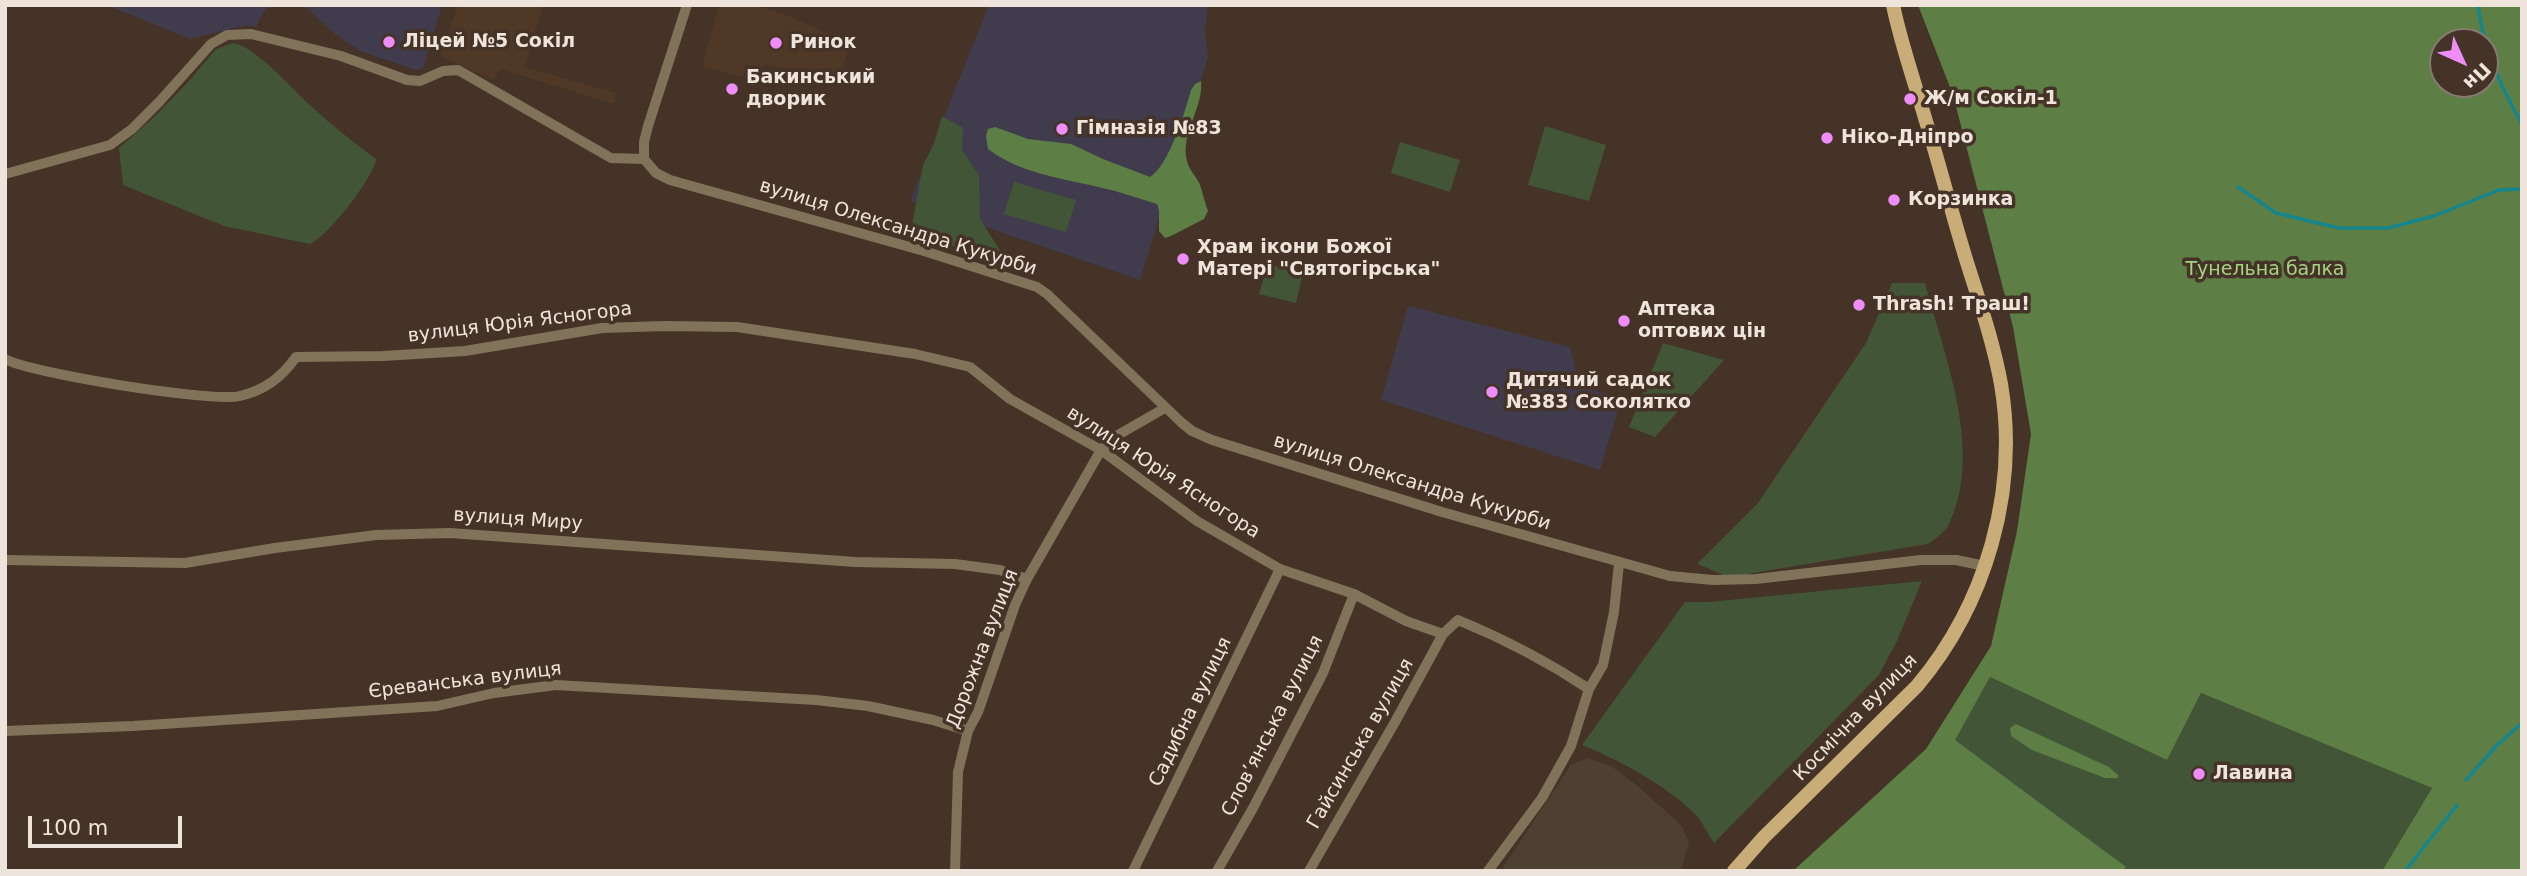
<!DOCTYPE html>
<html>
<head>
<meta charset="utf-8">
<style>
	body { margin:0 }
	#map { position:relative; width:2527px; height:876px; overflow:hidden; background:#443326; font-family:"DejaVu Sans",sans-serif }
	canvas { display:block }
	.frame { position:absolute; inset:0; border:7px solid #efe4dc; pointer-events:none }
	.north { position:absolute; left:2429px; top:28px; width:70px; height:70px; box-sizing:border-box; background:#443326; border:2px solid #887a6f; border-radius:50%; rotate:135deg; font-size:19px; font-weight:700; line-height:28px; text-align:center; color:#efe4dc }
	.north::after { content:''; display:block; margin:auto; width:24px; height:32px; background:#ee8cf8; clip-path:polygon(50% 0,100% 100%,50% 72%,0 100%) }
	.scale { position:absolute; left:28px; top:816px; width:154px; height:32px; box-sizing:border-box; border:4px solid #efe4dc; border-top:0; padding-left:9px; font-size:21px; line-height:24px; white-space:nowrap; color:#efe4dc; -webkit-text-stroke:5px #443326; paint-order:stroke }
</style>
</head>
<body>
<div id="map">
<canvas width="2527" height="876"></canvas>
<div class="frame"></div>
<div class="north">Пн</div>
<div class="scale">100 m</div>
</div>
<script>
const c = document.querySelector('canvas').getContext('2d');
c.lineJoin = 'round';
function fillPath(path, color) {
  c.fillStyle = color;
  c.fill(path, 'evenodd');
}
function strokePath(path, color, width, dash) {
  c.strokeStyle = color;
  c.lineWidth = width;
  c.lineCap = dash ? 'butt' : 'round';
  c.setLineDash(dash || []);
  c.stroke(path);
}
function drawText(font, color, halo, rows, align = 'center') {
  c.font = font + ' "DejaVu Sans",sans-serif';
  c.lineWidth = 7;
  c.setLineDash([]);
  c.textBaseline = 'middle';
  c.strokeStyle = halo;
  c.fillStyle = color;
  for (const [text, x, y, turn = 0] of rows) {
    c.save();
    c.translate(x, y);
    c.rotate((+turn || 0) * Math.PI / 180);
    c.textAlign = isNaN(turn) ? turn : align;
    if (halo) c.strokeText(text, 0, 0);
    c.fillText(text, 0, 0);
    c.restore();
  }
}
const built = new Path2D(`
	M 458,5 L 543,5 L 525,67 L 616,93 L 614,104 L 500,69 L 494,80 L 440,56 Z
	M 719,5 L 755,5 L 791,17 L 839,39 L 849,48 L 838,81 L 764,64 L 759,82 L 702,66 Z`);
const education = new Path2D(`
	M 107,5 L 270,5 L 264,11 L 256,27 L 247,25 L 190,39 Z
	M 303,5 L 442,5 L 423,68 L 416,70 L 360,51 L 335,34 Z
	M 989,5 L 1208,5 L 1205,29 L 1208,57 L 1140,280 L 910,201 Z
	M 1408,306 L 1570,347 L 1580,387 L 1622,397 L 1600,470 L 1381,400 Z`);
const medical = new Path2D(`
	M 1587,758 L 1611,766 L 1639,787 L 1682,826 L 1689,842 L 1681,871 L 1502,869 L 1571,765 Z`);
const green = new Path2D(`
	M 233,43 C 255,46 291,88 309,104 C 330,124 353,142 376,159 C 373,179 328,236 310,244 L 224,226 L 123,185 L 119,148 L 155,116 L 189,81 L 216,49 Z
	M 942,116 L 963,128 L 962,149 L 979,176 L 980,219 L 1003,255 L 928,242 L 912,225 L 923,165 L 934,144 Z
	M 1545,126 L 1606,145 L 1589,201 L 1528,185 Z
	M 1400,142 L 1460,160 L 1450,192 L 1391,173 Z
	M 1014,182 L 1076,200 L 1066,232 L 1004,214 Z
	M 1268,264 L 1303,273 L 1296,303 L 1259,294 Z
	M 1892,283 L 1925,283 C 1944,355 1985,454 1948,526 C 1944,533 1935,539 1928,544 L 1729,577 L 1697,564 L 1758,503 L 1866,343 Z
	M 1663,343 L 1724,360 L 1655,437 L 1629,427 Z
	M 1922,581 L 1897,641 L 1879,675 L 1714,843 C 1708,834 1703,823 1696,815 C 1666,785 1621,761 1582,745 L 1685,602 L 1709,602 Z
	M 1990,677 L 2167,760 L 2201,693 L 2432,788 L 2382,871 L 2122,871 L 2125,868 L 1954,740 Z`);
const forest = new Path2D(`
	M 1918,5 L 2522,5 L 2522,871 L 2382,871 L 2432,788 L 2201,693 L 2167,760 L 1990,677 L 1955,740 L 2126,867 L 2122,871 L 1793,871 L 1926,749 L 1991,646 L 2017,531 L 2031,434 L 2013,327 L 1953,95 ZM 2443,42 L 2485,42 L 2485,84 L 2443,84 Z
	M 1201,81 C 1204,107 1180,134 1187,161 C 1189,170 1197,177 1200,185 C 1203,194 1205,203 1208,211 L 1204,219 L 1171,236 L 1165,238 L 1159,231 L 1159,210 L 1157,204 C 1143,200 1129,195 1115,191 C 1074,180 1023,176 988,149 L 986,136 L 988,129 L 995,127 L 1028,139 L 1071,144 L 1103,159 L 1150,177 C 1169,165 1185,112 1191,90 L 1195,84 Z
	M 2016,724 L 2109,767 L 2119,776 L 2117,778 L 2105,778 L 2032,750 L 2011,736 L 2010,728 Z`);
const stream = new Path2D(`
	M 2478,5 C 2483,46 2501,88 2522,124
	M 2238,187 L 2276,213 L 2339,228 L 2388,228 L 2434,216 L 2499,190 L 2522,189
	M 2466,780 L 2496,746 L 2522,723
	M 2405,871 L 2457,805`);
const minor = new Path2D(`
	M 644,159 L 644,142 L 648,126 L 687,5
	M 5,174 L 110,145 L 132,129 L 160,101 L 211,44 L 227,35 L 251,34 L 341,56 L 407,80 L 420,81 L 443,71 L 458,70 L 611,158 L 644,159 L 656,173 L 670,180 L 924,251 L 1037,287 L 1047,294 L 1182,423 L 1192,431 L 1212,440 L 1442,512 L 1670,576 L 1713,580 L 1756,579 L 1921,560 L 1956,560 L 1985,566
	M 5,359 C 29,373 213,403 240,396 C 265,390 281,378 296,357 L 383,356 L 465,351 L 602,328 L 665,326 L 737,327 L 915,354 L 970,367 L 1010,399 L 1101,450 L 1197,521 L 1280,569 L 1354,594 L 1406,621 L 1443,634 L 1458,620 C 1504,639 1548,662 1589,689
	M 5,560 L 185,563 L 275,548 L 376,535 L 450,533 L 855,562 L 955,564 L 1000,570 L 1027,579
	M 5,731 L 133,726 L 437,706 L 494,693 L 556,685 L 816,700 L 868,706 L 933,720 L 968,731
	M 955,871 L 958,772 L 968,731 L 978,712 L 1015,605 L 1027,579 L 1101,450 L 1111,439 L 1165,408
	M 1133,871 L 1280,569
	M 1217,871 L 1253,808 L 1323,673 L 1354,594
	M 1309,871 L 1395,722 L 1443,634
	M 1488,871 L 1542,798 L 1571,746 L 1589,689 L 1603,665 L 1614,612 L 1619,563`);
const major = new Path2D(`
	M 1734,871 L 1764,837 L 1917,686 C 1986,604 2019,491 2001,384 C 1993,340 1978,298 1965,256 C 1951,210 1939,163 1925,118 C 1914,80 1901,44 1893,5`);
const markers = [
	[389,42,7,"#ee8cf8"],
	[776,43,7,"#ee8cf8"],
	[732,89,7,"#ee8cf8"],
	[1910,99,7,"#ee8cf8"],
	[1062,129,7,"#ee8cf8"],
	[1827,138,7,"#ee8cf8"],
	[1894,200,7,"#ee8cf8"],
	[1183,259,7,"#ee8cf8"],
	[1859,305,7,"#ee8cf8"],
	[1624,321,7,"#ee8cf8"],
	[1492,392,7,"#ee8cf8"],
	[2199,774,7,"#ee8cf8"]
];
const poiNames = [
	["Ліцей №5 Сокіл",403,42],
	["Ринок",790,43],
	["Бакинський",746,78],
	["дворик",746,100],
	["Ж/м Сокіл-1",1924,99],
	["Гімназія №83",1076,129],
	["Ніко-Дніпро",1841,138],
	["Корзинка",1908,200],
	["Храм ікони Божої",1197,248],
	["Матері \"Святогірська\"",1197,270],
	["Thrash! Траш!",1873,305],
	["Аптека",1638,310],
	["оптових цін",1638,332],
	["Дитячий садок",1506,381],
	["№383 Соколятко",1506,403],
	["Лавина",2213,774]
];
const streetNames = [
	["вулиця Олександра Кукурби",898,228,17],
	["вулиця Юрія Ясногора",520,323,-7],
	["вулиця Юрія Ясногора",1163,473,33],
	["вулиця Олександра Кукурби",1412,483,17],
	["вулиця Миру",518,520,4],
	["Дорожна вулиця",983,649,-69],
	["Єреванська вулиця",465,681,-7],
	["Садибна вулиця",1191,712,-64],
	["Космічна вулиця",1856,718,-46],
	["Словʼянська вулиця",1273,726,-63],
	["Гайсинська вулиця",1361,744,-60]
];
const parkNames = [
	["Тунельна балка",2265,270]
];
fillPath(built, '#4f3826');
fillPath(education, '#403c4d');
fillPath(medical, '#4d3f31');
fillPath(green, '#425536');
fillPath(forest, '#5d7e45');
strokePath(stream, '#17868c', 3.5);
strokePath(minor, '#817359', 10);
strokePath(major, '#c9ad78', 14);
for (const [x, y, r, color] of markers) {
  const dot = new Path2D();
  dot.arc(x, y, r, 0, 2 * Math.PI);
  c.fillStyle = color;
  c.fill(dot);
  strokePath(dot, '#443326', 2.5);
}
drawText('bold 19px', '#efe4dc', '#443326', poiNames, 'left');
drawText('19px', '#efe4dc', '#443326', streetNames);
drawText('19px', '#a4d583', '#443326', parkNames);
</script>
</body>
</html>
